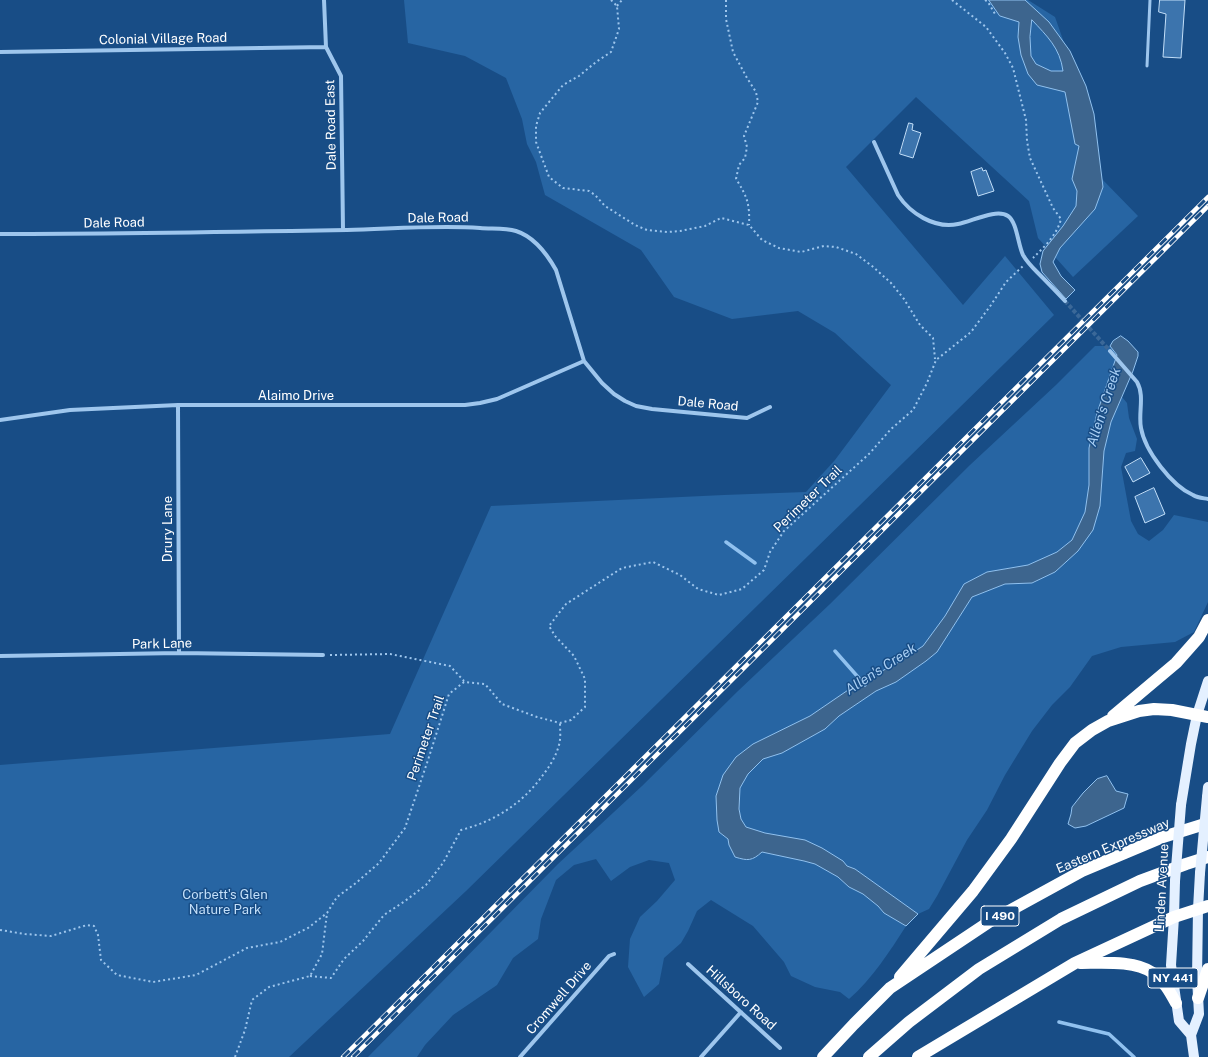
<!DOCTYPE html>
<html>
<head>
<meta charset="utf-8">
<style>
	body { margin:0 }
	canvas { display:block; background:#184d86 }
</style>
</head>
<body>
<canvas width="1208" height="1057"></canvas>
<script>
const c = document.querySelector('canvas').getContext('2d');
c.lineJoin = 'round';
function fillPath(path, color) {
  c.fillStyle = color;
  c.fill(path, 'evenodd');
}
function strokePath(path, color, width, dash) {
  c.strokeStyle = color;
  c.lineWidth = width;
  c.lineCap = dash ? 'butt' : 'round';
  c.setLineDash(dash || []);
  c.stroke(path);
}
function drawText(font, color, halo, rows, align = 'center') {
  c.font = font + ' "Public Sans",sans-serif';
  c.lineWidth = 3;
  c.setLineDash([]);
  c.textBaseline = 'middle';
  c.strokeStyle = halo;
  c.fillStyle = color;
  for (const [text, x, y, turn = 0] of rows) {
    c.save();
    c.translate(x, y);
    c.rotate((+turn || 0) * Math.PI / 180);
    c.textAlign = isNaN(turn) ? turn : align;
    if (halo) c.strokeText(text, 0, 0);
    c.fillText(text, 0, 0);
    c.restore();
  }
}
const green = new Path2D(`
	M 404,0 L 1028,0 L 1055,17 L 1082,94 L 1100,177 L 1138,216 L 1073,277 L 1038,238 L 1029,201 L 916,97 L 846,167 L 963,305 L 1005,256 L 1054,315 L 466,891 L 289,1057 L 0,1057 L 0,765 L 390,734 L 491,506 L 724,495 L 806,492 L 835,460 L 891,385 L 835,333 L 798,311 L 732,319 L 674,297 L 641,250 L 545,195 L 536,162 L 527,144 L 522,119 L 506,78 L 465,56 L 408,43 Z
	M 1095,346 L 1110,346 L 1118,355 L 1097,413 L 1089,448 L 1089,485 L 1085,512 L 1072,540 L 1057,552 L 1028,565 L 987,572 L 964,584 L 945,616 L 923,646 L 897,663 L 854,686 L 810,716 L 753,744 L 719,832 L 728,839 L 729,845 L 736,857 C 748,861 752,861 762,852 L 804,861 L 815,864 L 838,877 L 849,887 L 863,894 L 878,906 L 884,913 L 906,926 C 890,951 872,979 849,999 L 840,992 L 815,987 L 791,976 L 784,962 L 753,926 L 711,900 L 697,911 L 688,931 L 681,943 L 664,958 L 659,984 L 644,997 L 628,967 L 630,939 L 640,917 L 657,901 L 675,880 L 669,863 L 649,860 L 630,867 L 611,881 L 596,859 L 574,865 L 556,880 L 541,919 L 538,939 L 513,958 L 497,985 L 453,1015 L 425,1045 L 417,1057 L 368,1057 L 558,864 L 642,786 L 738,691 L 830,604 L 970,465 L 1056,385 Z
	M 1122,397 L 1127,403 L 1129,418 L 1137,439 L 1135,451 L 1126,453 L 1121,467 L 1131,521 L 1138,534 L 1149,541 L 1163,530 L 1174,515 L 1208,522 L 1208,602 L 1194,632 L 1175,642 L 1121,647 L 1092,656 L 1070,687 L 1052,705 L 1032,731 L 1005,775 L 987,810 L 967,840 L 937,896 L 929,909 L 918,914 L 855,869 L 765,833 L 746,827 L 741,819 L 739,809 L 740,788 L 748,774 L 763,759 L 782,753 L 825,729 L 839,716 L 876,691 L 896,682 L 937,652 L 972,597 L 1005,584 L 1033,583 L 1055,572 L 1100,506 L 1104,451 L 1111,422 Z`);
const water = new Path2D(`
	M 989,0 L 1025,0 L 1049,22 L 1070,51 L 1086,86 L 1094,114 L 1103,187 L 1095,209 L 1060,248 L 1053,262 L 1061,276 L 1075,290 L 1066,299 L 1042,272 L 1040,264 L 1043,251 L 1063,226 L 1076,206 L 1077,191 L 1072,179 L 1079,146 L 1075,144 L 1065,92 L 1037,85 L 1028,74 L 1021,55 L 1018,37 L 1019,22 L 1000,16 ZM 1032,20 C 1047,36 1060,48 1063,71 L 1051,71 L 1036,64 L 1031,56 L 1030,37 Z
	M 1121,336 L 1128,341 L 1138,352 L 1138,356 L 1133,371 L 1111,422 L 1104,451 L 1100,506 L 1093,530 L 1078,551 L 1055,572 L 1032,583 L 1005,584 L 972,597 L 937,652 L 926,661 L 896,682 L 876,691 L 839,716 L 825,729 L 782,753 L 763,759 L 748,774 L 740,788 L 739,809 L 741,819 L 746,827 L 765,833 L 805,840 L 822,848 L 843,861 L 847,866 L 855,869 L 918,914 L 906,926 L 884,913 L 878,906 L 863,894 L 849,887 L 838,877 L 815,864 L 804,861 L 762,852 C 752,861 748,861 735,857 L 729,845 L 728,839 L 719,832 L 717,820 L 716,796 L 723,775 L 736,757 L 753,744 L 810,716 L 854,686 L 897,663 L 923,646 L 945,616 L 964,584 L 987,572 L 1028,565 L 1057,552 L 1072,540 L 1085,512 L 1089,485 L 1089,448 L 1097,413 L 1117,355 L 1110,346 L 1113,341 Z
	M 1107,776 L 1116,791 L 1128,794 L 1124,808 L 1086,826 L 1075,828 L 1068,824 L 1071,814 L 1072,807 L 1083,793 L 1097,779 Z`);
const stream = new Path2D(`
	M 726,542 L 755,563
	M 835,651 L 865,685
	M 1059,1022 L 1109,1034 L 1134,1057`);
const building = new Path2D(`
	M 1160,0 L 1185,0 L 1181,58 L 1163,57 L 1166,14 L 1159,12 Z
	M 909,123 L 913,124 L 912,130 L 921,133 L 913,158 L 900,154 Z
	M 982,168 L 983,171 L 986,170 L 994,191 L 978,196 L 971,172 Z
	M 1141,458 L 1150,473 L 1133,482 L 1125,467 Z
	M 1154,488 L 1165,514 L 1145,523 L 1135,497 Z`);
const streetTunnel = new Path2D(`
	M 1065,301 L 1110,351`);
const path = new Path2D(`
	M 611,0 L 617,6 L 619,29 L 611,52 L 596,62 L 579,76 L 563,85 L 540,113 L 536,126 L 536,142 L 549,177 L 563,188 L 589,191 L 595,195 L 605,206 L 635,225 L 647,230 L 667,232 L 680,231 L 705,226 L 721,218 L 749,225 L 762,240 L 779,248 L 801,252 L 824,246 L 836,247 L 856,254 L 872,266 L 891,283 L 904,299 L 920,325 L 933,338 L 935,359
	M 726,0 L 726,19 L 733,52 L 747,78 L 756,92 L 758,102 L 744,136 L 747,147 L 745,158 L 739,165 L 736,179 C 747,196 750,204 749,225
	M 952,0 L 986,27 L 1005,53 L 1013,68 L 1026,120 L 1027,141 L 1030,158 L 1053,208 L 1061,219 C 1057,235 1044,247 1033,258
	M 985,0 L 988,2 L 995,14
	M 617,6 L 622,0
	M 330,655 L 390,654 L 450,666 L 464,681
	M 0,930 L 25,934 L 51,936 L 87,925 L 94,926 L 98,935 L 101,960 L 117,975 L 153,982 L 196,975 L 247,948 L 280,942 L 308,928 L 327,913 L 337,897 L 356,883 L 379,863 L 405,828 L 428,760 L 449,694 L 464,682 L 485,684 L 502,704 L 537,717 L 560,723 L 571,720 L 585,707 L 585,679 L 574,656 L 555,636 L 549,626 L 566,604 L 622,568 L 653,562 L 680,575 L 698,589 L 719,595 L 742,589 L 764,570 L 770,552 L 784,531 L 870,453 L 891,429 L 913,410 L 927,383 L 936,360 L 971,332 L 991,305 L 1006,282 L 1023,266
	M 310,976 L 331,978 L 344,959 L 363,941 L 384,915 L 405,901 L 426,885 L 443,863 L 461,830 C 495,821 522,804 543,775 C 550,766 556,756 559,745 C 561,738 560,730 560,723
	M 235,1057 L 245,1030 L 252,1000 L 269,987 L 310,976 L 322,954 L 327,913`);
const lane = new Path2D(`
	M 1147,66 L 1150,0`);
const street = new Path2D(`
	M 324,0 L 326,47 L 341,76 L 343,230
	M 0,52 L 326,47
	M 874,142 L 898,195 C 910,213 934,229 958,224 C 971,222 996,208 1008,216 C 1017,222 1018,245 1023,255 C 1027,262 1032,267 1037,272 C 1046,281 1056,291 1065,301
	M 0,234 C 116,234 232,232 347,230 C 391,229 436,225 480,228 C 492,229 505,228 516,231 C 535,237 547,254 556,270 L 584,361 L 602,383 L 614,394 L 625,401 L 636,406 L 652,409 L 747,418 L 770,407
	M 1110,351 L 1137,382 C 1145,396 1138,413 1141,428 C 1145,451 1172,486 1193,495 C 1198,498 1203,498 1208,499
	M 178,405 L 179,653
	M 0,420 L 70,410 L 178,405 L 465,405 L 480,403 L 497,399 L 584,361
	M 0,656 L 179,653 L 323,655
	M 688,964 L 780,1048
	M 520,1057 L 609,956 L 614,954
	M 701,1057 L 741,1012`);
const primary = new Path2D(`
	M 1207,797 L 1208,787
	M 1181,805 L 1191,744 L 1197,715 L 1208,681
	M 1175,881 L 1174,917 L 1171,965 L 1179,1021 L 1191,1035
	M 1194,1057 L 1191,1035 L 1199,1014 L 1197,978 L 1198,909 L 1200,873`);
const highway = new Path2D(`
	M 1113,716 L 1176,663 L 1199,637 L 1208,620
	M 1080,963 C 1102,963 1135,960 1153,973 C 1164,981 1170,992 1176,1003
	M 900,977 L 973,891 L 1011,839 L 1060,763 L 1075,743 L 1092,730 L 1108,721 L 1139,711 L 1154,709 L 1172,710 L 1208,717
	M 1198,998 L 1208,969
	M 823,1057 L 854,1024 L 890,988 L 989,922 L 1082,871 L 1163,837 L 1208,823
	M 869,1057 L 909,1022 L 979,969 L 1061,919 L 1140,881 L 1186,864 L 1208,857
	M 918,1057 L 1075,963 L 1174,917 L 1208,906`);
const rail = new Path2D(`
	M 343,1057 L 1208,197
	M 353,1057 L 1208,206`);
const primaryBridge = new Path2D(`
	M 1200,873 L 1207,797
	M 1175,881 L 1181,805`);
const shields = [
	[1000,916,38],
	[1173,978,50]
];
const shieldNames = [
	["I 490",1000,916],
	["NY 441",1173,978]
];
const streetNames = [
	["Colonial Village Road",163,39,-1],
	["Dale Road East",331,125,-91],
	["Dale Road",438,218,-1],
	["Dale Road",114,223,-1],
	["Alaimo Drive",296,396],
	["Dale Road",708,404,5],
	["Perimeter Trail",808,499,-44],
	["Drury Lane",168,529,-90],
	["Park Lane",162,644,-1],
	["Perimeter Trail",426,738,-71],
	["Eastern Expressway",1113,846,-23],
	["Linden Avenue",1162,888,-87],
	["Cromwell Drive",559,998,-49],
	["Hillsboro Road",741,998,42]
];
const parkNames = [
	["Corbett's Glen",225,895],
	["Nature Park",225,910]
];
const waterNames = [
	["Allen's Creek",1104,407,-72],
	["Allen's Creek",881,669,-33]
];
fillPath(green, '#2765a3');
fillPath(water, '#3d658e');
strokePath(water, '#90c1ef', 1);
strokePath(stream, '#90c1ef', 3.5);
fillPath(building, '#3c74ad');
strokePath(building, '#c3dff9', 1);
strokePath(streetTunnel, '#3b6898', 4, [4, 2]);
strokePath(path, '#9ec6ed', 2, [2, 3]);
strokePath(lane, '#9ec6ed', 3);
strokePath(street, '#9ec6ed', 4);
strokePath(primary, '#e4f0ff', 10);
strokePath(highway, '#fff', 12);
strokePath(rail, '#fff', 4.5);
strokePath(rail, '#184d86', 3, [9]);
strokePath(primaryBridge, '#e4f0ff', 10);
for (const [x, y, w] of shields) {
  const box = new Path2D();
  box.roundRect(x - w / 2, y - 10, w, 20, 3);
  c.fillStyle = '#184d86';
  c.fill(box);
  strokePath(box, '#fff', 1);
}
drawText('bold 12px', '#fff', null, shieldNames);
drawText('13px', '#fff', '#184d86', streetNames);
drawText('13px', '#c3dff9', '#184d86', parkNames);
drawText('italic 14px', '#a9cff4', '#184d86', waterNames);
</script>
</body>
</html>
